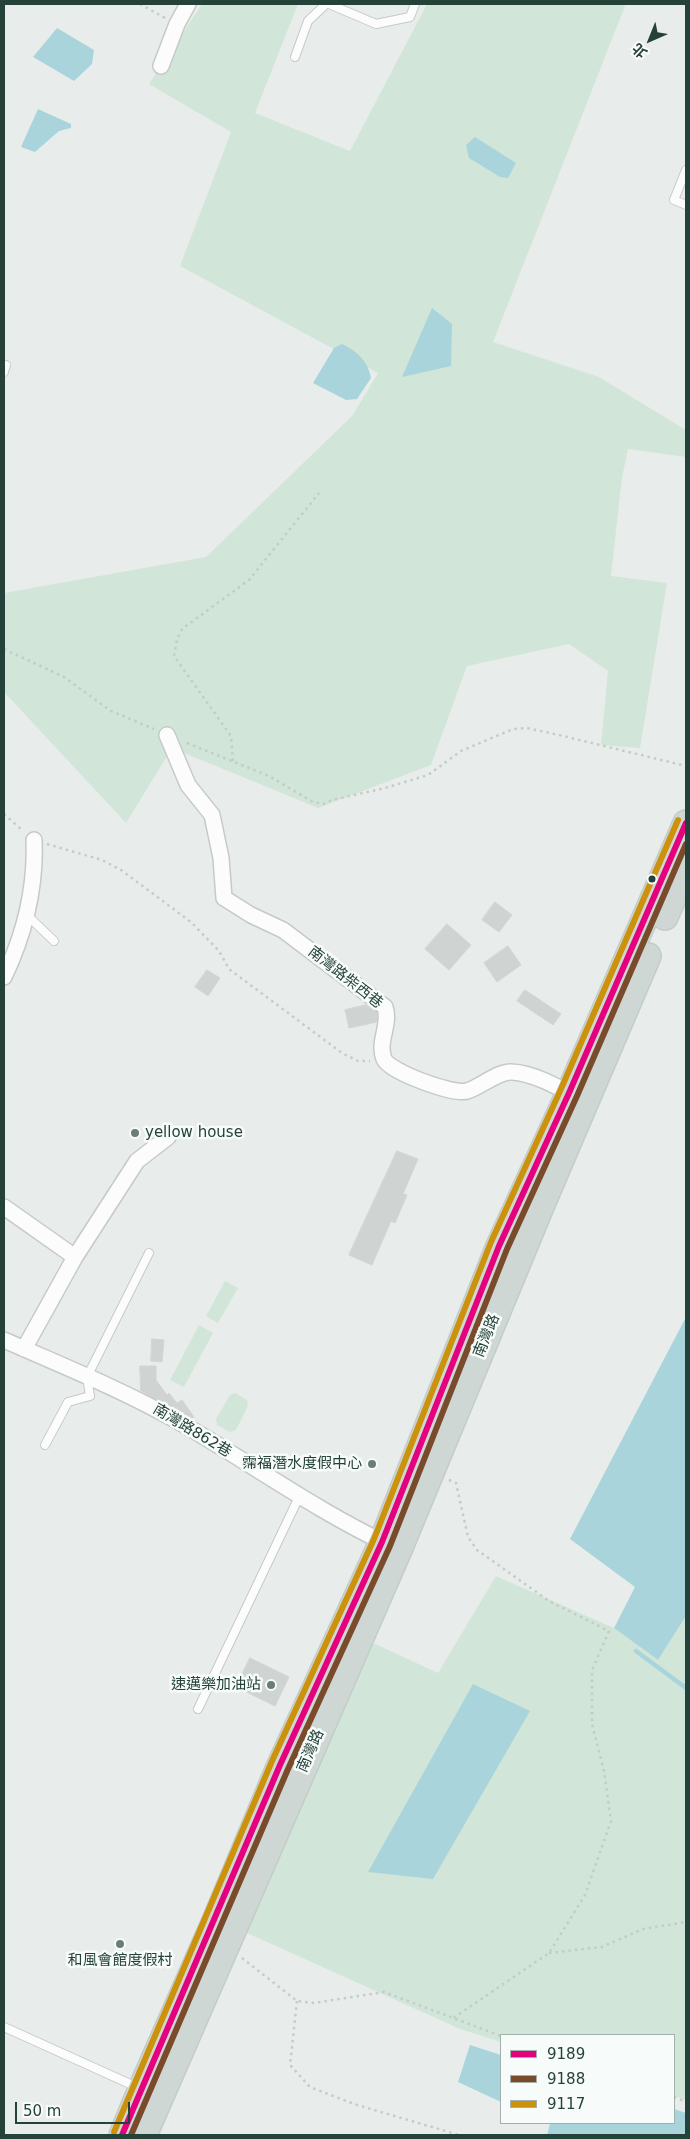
<!DOCTYPE html>
<html>
<head>
<meta charset="utf-8">
<style>
	body { margin:0 }
	#map { position:relative; width:690px; height:2139px; overflow:hidden; background:#e8edeb; font-family:"DejaVu Sans","Noto Sans TC",sans-serif }
	canvas { display:block }
	.frame { position:absolute; inset:0; border:5px solid #24423a; pointer-events:none }
	.legend { position:absolute; left:500px; top:2034px; width:175px; height:90px; box-sizing:border-box; background:#f7fbf9; border:1px solid #a3b1ad; margin:0; padding:6px 9px; list-style:none; font-size:15px; color:#24423a }
	.legend li { display:flex; align-items:center; gap:10px; height:25px }
	.legend b { width:25px; border:1px solid #a3b1ad }
	.north { position:absolute; left:625px; top:15px; width:50px; height:50px; -webkit-text-stroke:4px #f7fbf9; paint-order:stroke; rotate:224deg; font-size:14px; font-weight:700; line-height:20px; text-align:center; color:#24423a }
	.north::after { content:''; display:block; margin:auto; width:18px; height:22px; background:#24423a; clip-path:polygon(50% 0,100% 100%,50% 72%,0 100%) }
	.scale { position:absolute; left:15px; top:2102px; width:115px; height:22px; box-sizing:border-box; border:2px solid #24423a; border-top:0; padding-left:6px; font-size:15px; line-height:18px; white-space:nowrap; color:#24423a; -webkit-text-stroke:4px #f7fbf9; paint-order:stroke }
</style>
</head>
<body>
<div id="map">
<canvas width="690" height="2139"></canvas>
<div class="frame"></div>
<ul class="legend">
<li><b style="height:6px;background:#e5007d"></b>9189</li>
<li><b style="height:6px;background:#7a4b2a"></b>9188</li>
<li><b style="height:6px;background:#cd920c"></b>9117</li>
</ul>
<div class="north">北</div>
<div class="scale">50 m</div>
</div>
<script>
const c = document.querySelector('canvas').getContext('2d');
c.lineJoin = 'round';
function fillPath(path, color) {
  c.fillStyle = color;
  c.fill(path, 'evenodd');
}
function strokePath(path, color, width, dash) {
  c.strokeStyle = color;
  c.lineWidth = width;
  c.lineCap = dash ? 'butt' : 'round';
  c.setLineDash(dash || []);
  c.stroke(path);
}
function drawText(font, color, halo, rows, align = 'center') {
  c.font = font + ' "DejaVu Sans","Noto Sans TC",sans-serif';
  c.lineWidth = 5;
  c.setLineDash([]);
  c.textBaseline = 'middle';
  c.strokeStyle = halo;
  c.fillStyle = color;
  for (const [text, x, y, turn = 0] of rows) {
    c.save();
    c.translate(x, y);
    c.rotate((+turn || 0) * Math.PI / 180);
    c.textAlign = isNaN(turn) ? turn : align;
    if (halo) c.strokeText(text, 0, 0);
    c.fillText(text, 0, 0);
    c.restore();
  }
}
const green = new Path2D(`
	M 202,4 L 298,4 L 255,113 L 350,151 L 427,4 L 622,4 L 625,6 L 493,342 L 599,377 L 686,430 L 686,457 L 628,449 L 622,478 L 611,576 L 667,583 L 640,748 L 601,745 L 608,671 L 569,644 L 467,666 L 431,765 L 318,808 L 172,748 L 126,823 L 4,692 L 4,593 L 206,557 L 352,416 L 378,373 L 180,266 L 231,132 L 149,84 Z
	M 225,1281 L 238,1288 L 218,1323 L 206,1316 Z
	M 199,1325 L 213,1333 L 184,1387 L 170,1380 Z
	M 235,1393 L 247,1400 L 248,1406 L 236,1430 L 230,1432 L 217,1425 L 216,1419 L 230,1395 Z
	M 496,1576 L 614,1628 L 658,1660 L 686,1616 L 686,2100 L 674,2096 L 674,2035 L 501,2035 L 501,2042 L 460,2029 L 247,1933 L 369,1641 L 438,1673 Z`);
const water = new Path2D(`
	M 57,28 L 94,50 L 92,64 L 74,81 L 33,57 Z
	M 38,109 L 71,124 L 71,128 L 59,131 L 35,152 L 21,147 Z
	M 475,137 L 516,163 L 508,178 L 500,177 L 469,158 L 466,145 Z
	M 432,308 L 452,324 L 451,366 L 402,377 Z
	M 342,344 C 358,352 368,361 371,378 L 357,399 L 346,400 L 313,383 L 334,348 Z
	M 686,1317 L 686,1616 L 658,1660 L 614,1628 L 635,1587 L 570,1539 Z
	M 473,1684 L 530,1711 L 433,1879 L 368,1872 Z
	M 470,2045 L 501,2055 L 501,2102 L 458,2082 Z
	M 674,2109 L 686,2113 L 686,2135 L 547,2135 L 550,2124 L 548,2123 L 674,2123 Z`);
const stream = new Path2D(`
	M 636,1651 L 686,1688`);
const building = new Path2D(`
	M 495,902 L 512,915 L 499,932 L 482,920 Z
	M 447,924 L 471,945 L 449,970 L 425,949 Z
	M 508,946 L 521,965 L 497,982 L 484,963 Z
	M 207,970 L 220,978 L 208,996 L 195,987 Z
	M 525,990 L 561,1014 L 553,1025 L 517,1001 Z
	M 366,1005 L 377,1012 L 377,1022 L 349,1028 L 345,1010 Z
	M 397,1151 L 418,1159 L 403,1194 L 407,1195 L 395,1223 L 391,1221 L 372,1265 L 349,1255 Z
	M 152,1339 L 164,1340 L 162,1362 L 151,1361 Z
	M 140,1366 L 156,1366 L 156,1380 L 167,1395 L 169,1393 L 177,1403 L 182,1400 L 194,1417 L 192,1419 L 141,1391 Z
	M 250,1658 L 289,1677 L 275,1706 L 236,1687 Z`);
const path = new Path2D(`
	M 140,4 L 165,18
	M 4,649 L 64,677 L 111,711 L 154,729
	M 187,743 L 269,776 L 313,802 L 324,804 L 332,800 L 385,788 L 428,775 L 461,751 L 513,729 L 527,728 L 559,735 L 686,766
	M 233,761 L 231,736 L 174,656 L 177,639 L 182,629 L 249,580 L 319,493
	M 4,814 L 23,831
	M 47,844 L 102,860 L 121,870 L 191,922 L 219,951 L 229,969 L 342,1053 L 358,1061 L 370,1061
	M 449,1480 L 456,1483 L 468,1537 L 477,1550 L 549,1601 L 609,1631 L 592,1670 L 592,1724 L 604,1771 L 611,1821 L 585,1895 L 549,1953 L 452,2019
	M 549,1953 L 602,1947 L 643,1929 L 686,1922
	M 242,1958 L 297,2001 L 314,2003 L 384,1992 L 501,2036
	M 297,2001 L 290,2065 L 310,2087 L 354,2104 L 459,2135
	M 674,2097 L 686,2102`);
const service = new Path2D(`
	M 329,4 L 376,24 L 410,17 L 415,4
	M 295,57 L 308,21 L 326,4
	M 686,170 L 674,200 L 686,205
	M 4,372 L 6,365
	M 28,916 L 54,941
	M 45,1445 L 68,1402 L 90,1396 L 87,1377 L 149,1253
	M 198,1709 L 299,1497
	M 4,2027 L 139,2088`);
const minor = new Path2D(`
	M 161,66 L 177,24 L 188,4
	M 167,735 L 188,785 L 212,815 L 221,858 L 224,898 L 251,915 L 283,930 L 385,1007 C 391,1025 377,1041 384,1059 C 390,1072 453,1095 467,1091 C 481,1087 498,1071 512,1072 C 533,1073 558,1087 576,1097
	M 4,977 C 25,933 36,889 34,840
	M 4,1207 L 75,1257
	M 4,1340 C 63,1366 123,1390 179,1422 C 249,1462 315,1510 389,1545
	M 24,1349 L 75,1257 L 137,1161 L 168,1137`);
const primary = new Path2D(`
	M 665,917 L 686,868
	M 122,2135 L 141,2089 L 215,1921 L 280,1765 L 382,1542 L 499,1246 L 569,1093 L 686,823
	M 144,2135 L 399,1550 L 543,1202 L 648,956`);
const bus1 = new Path2D(`
	M 122,2135 L 280,1765 L 382,1542 L 499,1246 L 569,1093 L 686,823`);
const bus2 = new Path2D(`
	M 131,2135 L 288,1769 L 390,1546 L 507,1249 L 577,1096 L 686,844`);
const bus3 = new Path2D(`
	M 114,2132 L 272,1761 L 374,1539 L 491,1242 L 561,1089 L 678,820`);
const markers = [
	[652,879,4.5,"#24423a"],
	[135,1133,5,"#697e78"],
	[372,1464,5,"#697e78"],
	[271,1685,5,"#697e78"],
	[120,1944,5,"#697e78"]
];
const streetNames = [
	["南灣路柴西巷",345,978,38],
	["南灣路",487,1336,-68],
	["南灣路862巷",192,1431,31],
	["南灣路",311,1751,-66]
];
const poiNames = [
	["yellow house",145,1133,"left"],
	["霈福潛水度假中心",362,1464],
	["速邁樂加油站",261,1685],
	["和風會館度假村",120,1961,"center"]
];
fillPath(green, '#d1e6d8');
fillPath(water, '#a9d4db');
strokePath(stream, '#a9d4db', 4.5);
fillPath(building, '#cfd4d2');
strokePath(building, '#d1d6d4', 1);
strokePath(service, '#c5cac8', 10);
strokePath(minor, '#c5cac8', 18);
strokePath(primary, '#c3ccc9', 28);
strokePath(path, '#c3ccca', 2.5, [2.5, 4]);
strokePath(service, '#fcfcfc', 8);
strokePath(minor, '#fcfcfc', 15);
strokePath(primary, '#cfd7d5', 25);
strokePath(bus1, '#e5007d', 6);
strokePath(bus2, '#7a4b2a', 6);
strokePath(bus3, '#cd920c', 6);
for (const [x, y, r, color] of markers) {
  const dot = new Path2D();
  dot.arc(x, y, r, 0, 2 * Math.PI);
  c.fillStyle = color;
  c.fill(dot);
  strokePath(dot, '#f7fbf9', 2);
}
drawText('15px', '#24423a', '#f7fbf9', streetNames);
drawText('15px', '#24423a', '#f7fbf9', poiNames, 'right');
</script>
</body>
</html>
